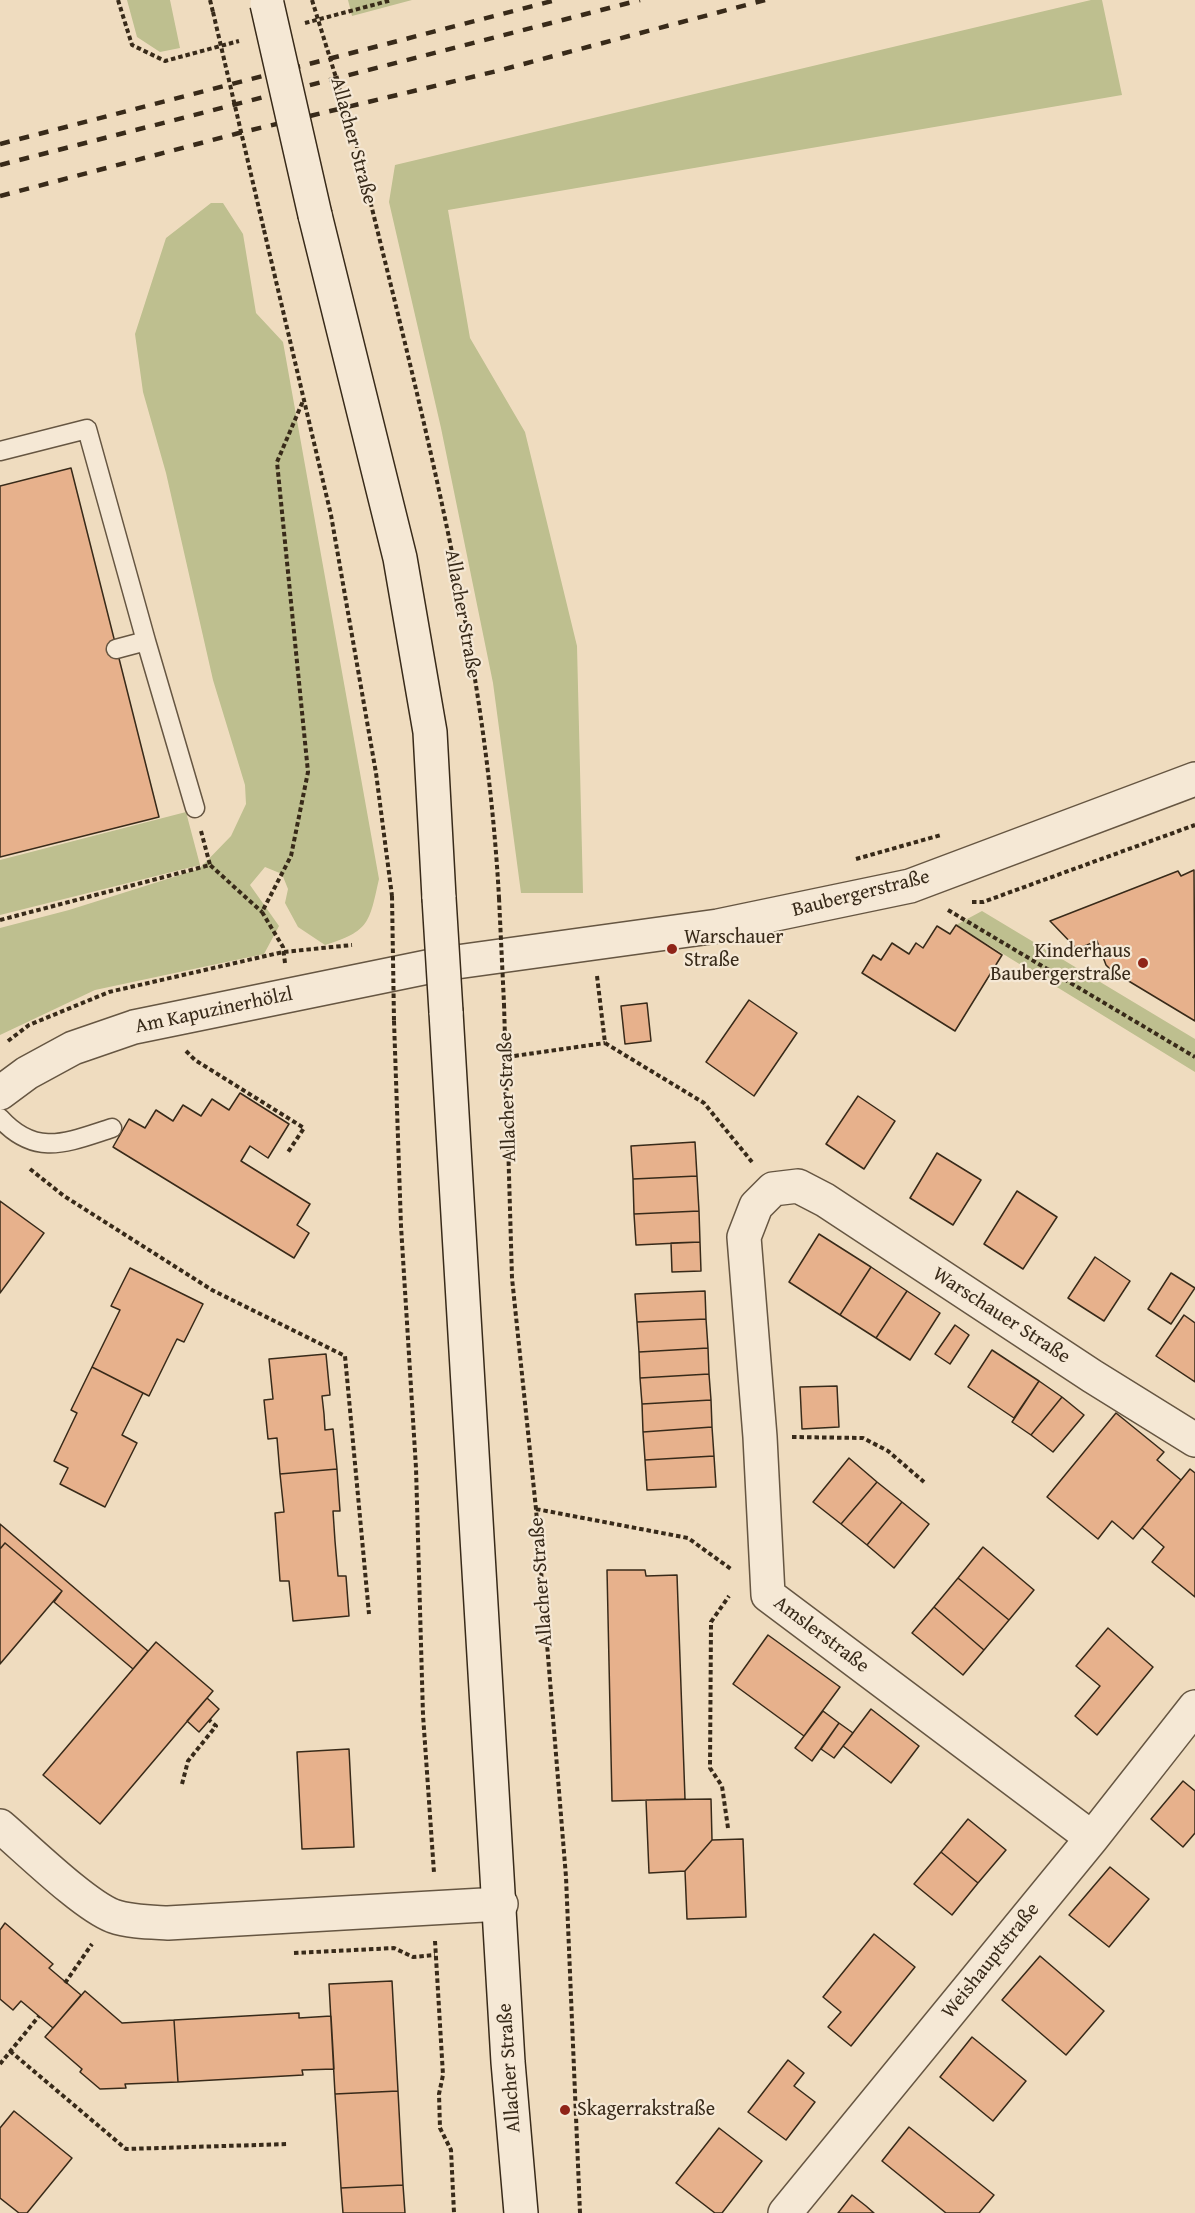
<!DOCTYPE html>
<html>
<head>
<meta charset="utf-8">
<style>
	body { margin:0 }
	canvas { display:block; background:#efdcbf }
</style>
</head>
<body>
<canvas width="1195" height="2213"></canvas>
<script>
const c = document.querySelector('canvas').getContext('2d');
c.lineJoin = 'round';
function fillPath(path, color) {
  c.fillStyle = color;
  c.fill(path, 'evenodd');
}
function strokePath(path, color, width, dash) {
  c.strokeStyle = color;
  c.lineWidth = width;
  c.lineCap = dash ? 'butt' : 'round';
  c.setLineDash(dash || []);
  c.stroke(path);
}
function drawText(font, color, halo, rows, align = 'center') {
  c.font = font + ' "Gentium Book Plus",serif';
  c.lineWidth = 4.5;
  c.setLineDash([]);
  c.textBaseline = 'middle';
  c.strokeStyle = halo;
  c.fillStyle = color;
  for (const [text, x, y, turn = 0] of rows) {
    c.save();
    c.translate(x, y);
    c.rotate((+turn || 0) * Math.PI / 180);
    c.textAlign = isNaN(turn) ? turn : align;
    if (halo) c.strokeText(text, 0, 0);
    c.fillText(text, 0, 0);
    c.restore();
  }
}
const green = new Path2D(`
	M 127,0 L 170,0 L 180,48 L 160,52 L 137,37 Z
	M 348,0 L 412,0 L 352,16 Z
	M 1091,0 L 1102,0 L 1122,95 L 448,210 L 470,338 L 525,432 L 577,646 L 583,893 L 521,893 L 493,683 L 441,428 L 389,202 L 395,165 Z
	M 211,203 L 223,203 L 243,234 L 256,313 L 283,342 L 379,879 C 369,923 370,931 325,945 L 298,927 L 285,903 L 288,889 L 282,874 L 265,867 L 250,885 L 279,926 L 264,954 L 95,990 L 0,1035 L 0,928 L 69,910 L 199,869 L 231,836 L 246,804 L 245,785 L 213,680 L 166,473 L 143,392 L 135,334 L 166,238 Z
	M 186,812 L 200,865 L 0,915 L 0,860 Z
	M 982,911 L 1195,1039 L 1195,1072 L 956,925 Z`);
const building = new Path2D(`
	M 71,468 L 159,817 L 0,857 L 0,486 Z
	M 1194,870 L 1195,1021 L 1112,971 L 1106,965 L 1097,941 L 1077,949 L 1050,921 L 1178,871 L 1181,876 Z
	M 956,925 L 1002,955 L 955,1031 L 862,973 L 873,955 L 881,960 L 892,943 L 909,954 L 916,943 L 923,948 L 937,926 L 950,934 Z
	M 749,1000 L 797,1033 L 754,1096 L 706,1062 Z
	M 647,1003 L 651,1041 L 625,1044 L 621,1006 Z
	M 240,1093 L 289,1124 L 268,1158 L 250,1146 L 241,1161 L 310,1204 L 297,1225 L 309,1233 L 294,1258 L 113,1147 L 129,1119 L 145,1128 L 156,1110 L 173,1121 L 183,1105 L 201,1116 L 212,1099 L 229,1110 Z
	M 858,1096 L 895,1121 L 864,1169 L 826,1144 Z
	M 695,1142 L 697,1176 L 633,1179 L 631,1146 Z
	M 937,1153 L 981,1180 L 953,1225 L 910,1198 Z
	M 697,1176 L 699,1211 L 634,1214 L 633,1179 Z
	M 1017,1191 L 1057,1217 L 1023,1269 L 984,1244 Z
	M 0,1201 L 44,1233 L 0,1293 Z
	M 699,1211 L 700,1242 L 636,1245 L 634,1214 Z
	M 819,1234 L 871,1267 L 840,1315 L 789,1282 Z
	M 700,1242 L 701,1271 L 672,1272 L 671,1243 Z
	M 1095,1257 L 1130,1281 L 1104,1321 L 1068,1298 Z
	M 871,1267 L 907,1291 L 876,1338 L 840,1315 Z
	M 130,1268 L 203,1304 L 184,1342 L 177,1339 L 149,1396 L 92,1367 L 120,1310 L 111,1306 Z
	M 1171,1273 L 1195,1288 L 1171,1324 L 1148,1309 Z
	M 705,1291 L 706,1319 L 637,1322 L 635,1294 Z
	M 907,1291 L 940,1313 L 910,1360 L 876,1338 Z
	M 1184,1315 L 1195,1323 L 1195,1382 L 1156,1356 Z
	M 706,1319 L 708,1348 L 639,1352 L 637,1322 Z
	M 955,1325 L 969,1335 L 950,1364 L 935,1354 Z
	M 708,1348 L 709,1374 L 640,1378 L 639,1352 Z
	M 992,1350 L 1039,1381 L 1014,1418 L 968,1387 Z
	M 326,1354 L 330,1395 L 322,1396 L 324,1414 L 325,1430 L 333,1429 L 337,1469 L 280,1474 L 277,1438 L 268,1439 L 264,1400 L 273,1399 L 269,1359 Z
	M 92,1367 L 143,1393 L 122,1435 L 137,1443 L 105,1507 L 60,1484 L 68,1468 L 54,1461 L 77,1413 L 71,1410 Z
	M 709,1374 L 711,1400 L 642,1404 L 640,1378 Z
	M 1039,1381 L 1062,1397 L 1031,1435 L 1012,1422 Z
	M 837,1386 L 839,1427 L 802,1429 L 800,1387 Z
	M 1062,1397 L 1084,1415 L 1053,1452 L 1031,1435 Z
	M 711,1400 L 712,1427 L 643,1432 L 642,1404 Z
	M 1116,1413 L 1164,1452 L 1157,1460 L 1181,1480 L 1133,1539 L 1112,1521 L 1098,1539 L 1047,1497 Z
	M 712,1427 L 714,1456 L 645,1460 L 643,1432 Z
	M 714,1456 L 716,1487 L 647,1490 L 645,1460 Z
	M 849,1458 L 877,1482 L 841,1524 L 813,1502 Z
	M 337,1469 L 340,1511 L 333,1511 L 335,1541 L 338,1576 L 346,1576 L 349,1616 L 293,1621 L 289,1581 L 280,1581 L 275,1513 L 284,1512 L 280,1474 Z
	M 1190,1469 L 1195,1473 L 1195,1597 L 1152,1562 L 1164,1547 L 1142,1528 Z
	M 877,1482 L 902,1502 L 867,1545 L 841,1524 Z
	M 902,1502 L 929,1524 L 894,1568 L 867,1545 Z
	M 0,1524 L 148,1651 L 133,1669 L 54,1602 L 62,1591 L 5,1543 L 0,1549 Z
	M 5,1543 L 62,1591 L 0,1664 L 0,1549 Z
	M 983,1547 L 1034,1590 L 1009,1620 L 958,1578 Z
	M 607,1570 L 645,1570 L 646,1576 L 677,1575 L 685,1799 L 612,1801 Z
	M 958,1578 L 1009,1620 L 984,1650 L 934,1607 Z
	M 934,1607 L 984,1650 L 963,1675 L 912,1633 Z
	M 1108,1628 L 1153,1667 L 1097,1735 L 1075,1716 L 1100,1686 L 1076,1666 Z
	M 768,1635 L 840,1687 L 804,1736 L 733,1684 Z
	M 156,1642 L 213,1691 L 100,1824 L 43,1775 Z
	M 207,1698 L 219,1709 L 199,1732 L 187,1721 Z
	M 871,1709 L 919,1746 L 891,1783 L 843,1746 Z
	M 823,1711 L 839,1723 L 812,1761 L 795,1748 Z
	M 839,1723 L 853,1733 L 834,1758 L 821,1749 Z
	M 349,1749 L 354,1847 L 302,1849 L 297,1752 Z
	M 1183,1781 L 1195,1791 L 1195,1833 L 1183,1847 L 1151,1819 Z
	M 711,1799 L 712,1840 L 685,1871 L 649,1873 L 646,1800 Z
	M 968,1819 L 1006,1850 L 978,1883 L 941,1852 Z
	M 743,1839 L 746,1917 L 687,1919 L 685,1871 L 712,1840 Z
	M 941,1852 L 978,1883 L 952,1915 L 914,1884 Z
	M 1110,1867 L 1149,1899 L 1109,1947 L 1069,1915 Z
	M 5,1923 L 53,1964 L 49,1968 L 81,1995 L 53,2028 L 21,2001 L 13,2010 L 0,1999 L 0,1930 Z
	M 874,1934 L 915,1967 L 851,2046 L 828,2027 L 841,2012 L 823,1997 Z
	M 1040,1956 L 1104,2011 L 1066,2055 L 1002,2000 Z
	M 392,1981 L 398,2091 L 335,2094 L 329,1984 Z
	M 85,1991 L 122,2023 L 174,2020 L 178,2082 L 125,2084 L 126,2088 L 100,2089 L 80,2072 L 82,2069 L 45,2037 Z
	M 299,2013 L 299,2018 L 331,2016 L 334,2069 L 302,2070 L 303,2075 L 178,2082 L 174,2020 Z
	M 972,2037 L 1026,2081 L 993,2121 L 940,2077 Z
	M 788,2060 L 804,2073 L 794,2086 L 815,2102 L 786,2140 L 748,2112 Z
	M 398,2091 L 403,2185 L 341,2188 L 335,2094 Z
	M 14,2111 L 72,2158 L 27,2213 L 19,2213 L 0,2198 L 0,2128 Z
	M 909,2127 L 994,2195 L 979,2213 L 946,2213 L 882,2161 Z
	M 719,2128 L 762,2161 L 722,2213 L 715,2213 L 676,2183 Z
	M 403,2185 L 405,2213 L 343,2213 L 341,2188 Z
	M 852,2195 L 866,2206 L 874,2213 L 838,2213 Z`);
const path = new Path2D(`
	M 118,0 L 132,45 L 165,61 L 239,41
	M 210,0 L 213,12
	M 305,23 L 392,0
	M 367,188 C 424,421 486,657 499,898
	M 264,230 L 331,515 L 376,773 L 392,896
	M 201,831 L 210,865
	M 856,859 L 941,835
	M 972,902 L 983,902 L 1195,825
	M 948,910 L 1195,1057
	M 0,920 L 210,865 L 262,912
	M 285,963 L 283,947 L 262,912 L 291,856 L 308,772 L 277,462 L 303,401
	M 597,976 L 605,1043 L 704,1103 L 752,1162
	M 504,1004 L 512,1278 L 536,1509 L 566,1877 L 580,2213
	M 394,1021 L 401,1226 L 416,1468 L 423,1715 L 434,1873
	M 8,1041 L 29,1025 L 109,992 L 283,952 L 352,945
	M 186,1051 L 195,1060 L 304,1128 L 288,1152
	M 507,1057 L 605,1043
	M 30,1169 L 64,1196 L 212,1290 L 345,1356 L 369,1614
	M 792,1437 L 863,1438 L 888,1451 L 924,1482
	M 536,1509 L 688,1538 L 731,1569
	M 182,1784 L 188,1761 L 216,1726 L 209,1720
	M 728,1828 L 722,1786 L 710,1768 L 711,1622 L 729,1596
	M 435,1941 L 443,2075 L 439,2094 L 440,2128 L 451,2150 L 454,2213
	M 294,1953 L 394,1948 L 413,1957 L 435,1955
	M 65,1983 L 92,1944
	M 10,2051 L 126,2149 L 289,2144
	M 0,2064 L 39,2016`);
const service = new Path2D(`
	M 0,451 L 87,429 L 146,641 L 116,649
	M 146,641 L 195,808
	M 0,1118 C 36,1158 68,1142 112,1128`);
const minor = new Path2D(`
	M 1092,1838 L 768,1595 L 760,1437 L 744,1237 L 756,1206 L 773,1189 L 798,1186 L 825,1200 L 1092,1376 L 1195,1440
	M 785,2213 L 1092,1838 L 1195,1707`);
const tertiary = new Path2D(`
	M 0,1093 L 27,1073 L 73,1048 L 134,1027 L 442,964 L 718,926 L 910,886 L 1195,779
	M 0,1826 C 26,1848 84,1905 113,1916 C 130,1922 149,1922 168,1923 L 501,1904`);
const secondary = new Path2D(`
	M 315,215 L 400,558 L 430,732 L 439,898
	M 446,1012 L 508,2062 L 521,2213`);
const rail = new Path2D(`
	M 0,144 L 556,0
	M 0,165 L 640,0
	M 0,196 L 239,133 L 497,71 L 765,0`);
const pathBridge = new Path2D(`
	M 312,0 L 355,139 L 367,188
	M 213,12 L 264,230
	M 392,896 L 394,1021
	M 499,898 L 504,1004`);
const secondaryBridge = new Path2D(`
	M 267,4 L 315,215
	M 439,898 L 446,1012`);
const markers = [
	[672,949,6,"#8f2418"],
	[1143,963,6,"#8f2418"],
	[565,2110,6,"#8f2418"]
];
const streetNames = [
	["Allacher Straße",353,141,75],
	["Allacher Straße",462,614,80],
	["Baubergerstraße",861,894,-14],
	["Am Kapuzinerhölzl",214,1011,-12],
	["Allacher Straße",508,1097,-92],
	["Warschauer Straße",1001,1316,33],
	["Allacher Straße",542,1582,-94],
	["Amslerstraße",821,1635,37],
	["Weishauptstraße",991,1961,-51],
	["Allacher Straße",510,2068,-94]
];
const poiNames = [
	["Warschauer",684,938],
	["Straße",684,961],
	["Kinderhaus",1131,952,"right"],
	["Baubergerstraße",1131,975,"right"],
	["Skagerrakstraße",577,2110]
];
fillPath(green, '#bebf8f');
fillPath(building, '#e7b18c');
strokePath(building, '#382a19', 1.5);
strokePath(service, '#665642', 21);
strokePath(minor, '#665642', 36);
strokePath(tertiary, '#665642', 36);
strokePath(secondary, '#382a19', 36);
strokePath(path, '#382a19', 4, [4.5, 3]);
strokePath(service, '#f5e8d5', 18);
strokePath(minor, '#f5e8d5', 33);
strokePath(tertiary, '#f5e8d5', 33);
strokePath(secondary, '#f5e8d5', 33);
strokePath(rail, '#382a19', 4.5, [10, 10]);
strokePath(secondaryBridge, '#382a19', 36, []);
strokePath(pathBridge, '#382a19', 4, [4.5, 3]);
strokePath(secondaryBridge, '#f5e8d5', 33);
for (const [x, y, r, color] of markers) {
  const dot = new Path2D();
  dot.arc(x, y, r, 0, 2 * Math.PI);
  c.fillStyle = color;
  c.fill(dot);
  strokePath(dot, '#f5e8d5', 2);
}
drawText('20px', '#382a19', '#f5e8d5', streetNames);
drawText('20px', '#382a19', '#f5e8d5', poiNames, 'left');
</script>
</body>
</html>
